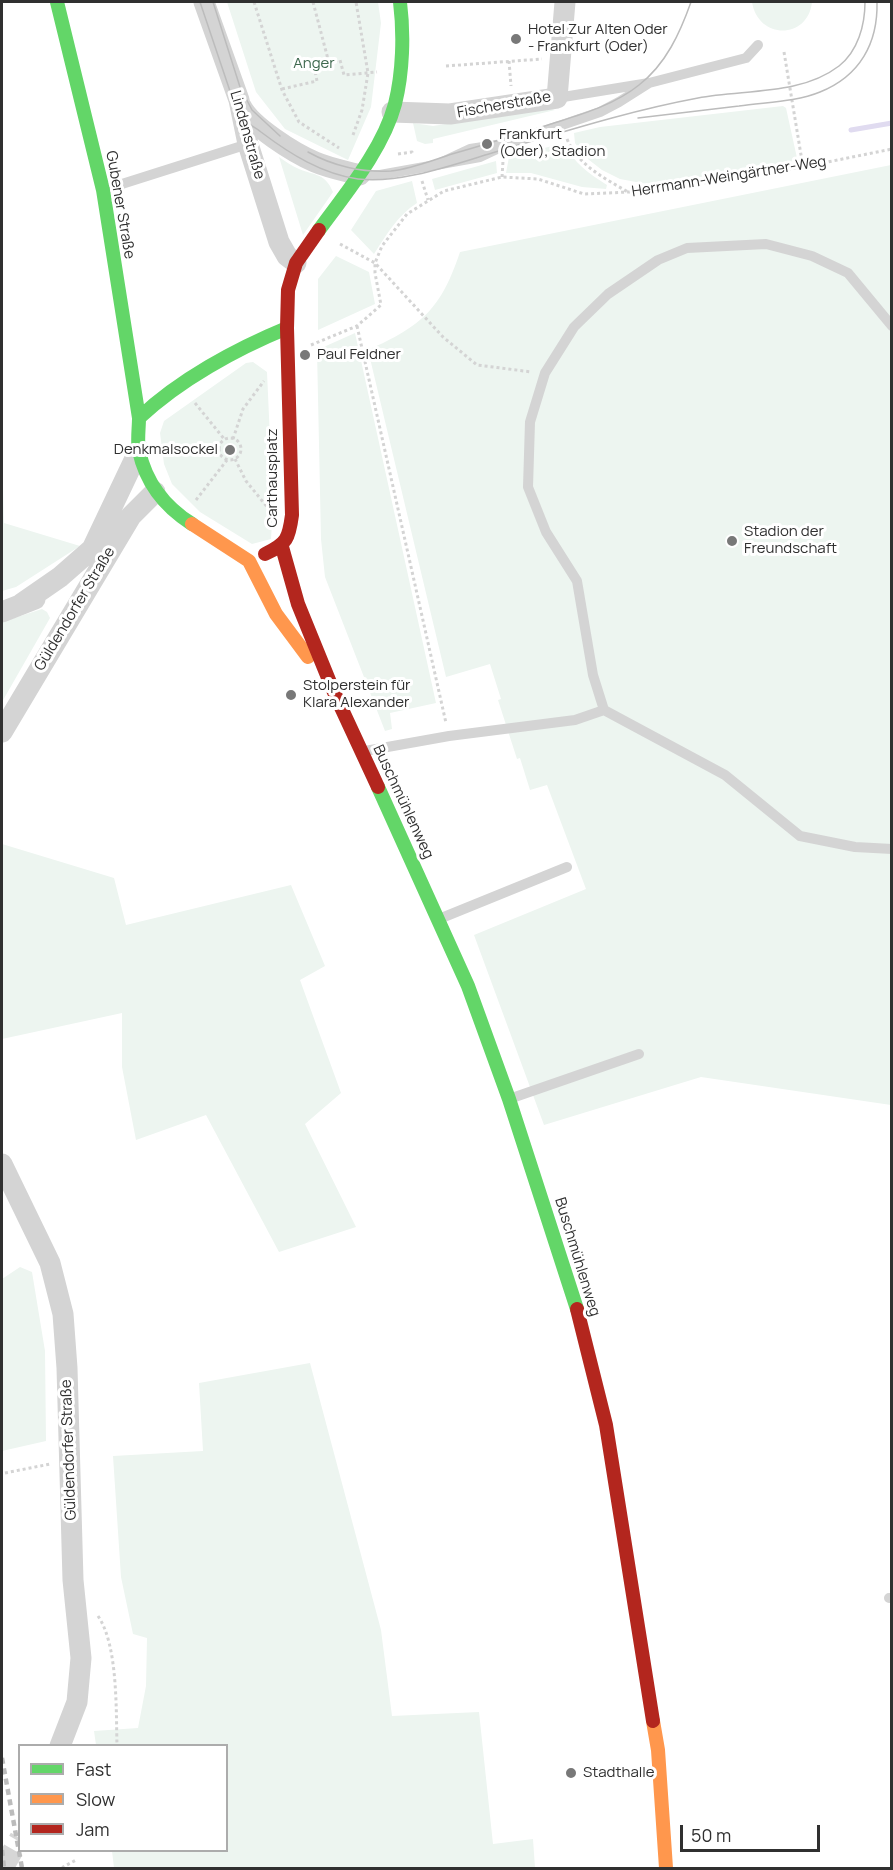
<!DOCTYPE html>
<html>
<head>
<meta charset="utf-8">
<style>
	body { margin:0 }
	#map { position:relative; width:893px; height:1870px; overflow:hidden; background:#fff; font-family:Manrope,sans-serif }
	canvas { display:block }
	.frame { position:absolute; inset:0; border:3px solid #303030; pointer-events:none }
	.legend { position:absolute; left:18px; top:1744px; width:210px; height:108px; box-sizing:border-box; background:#fff; border:2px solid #acacac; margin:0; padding:8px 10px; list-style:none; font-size:18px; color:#303030 }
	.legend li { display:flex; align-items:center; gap:12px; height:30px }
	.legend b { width:30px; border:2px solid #acacac }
	.scale { position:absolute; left:680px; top:1825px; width:140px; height:27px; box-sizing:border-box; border:3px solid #303030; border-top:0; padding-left:8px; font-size:18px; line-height:21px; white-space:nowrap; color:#303030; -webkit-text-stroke:4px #fff; paint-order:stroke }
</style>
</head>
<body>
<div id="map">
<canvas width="893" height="1870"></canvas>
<div class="frame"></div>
<ul class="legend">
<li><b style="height:8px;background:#63d668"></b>Fast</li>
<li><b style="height:8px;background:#ff974d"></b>Slow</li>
<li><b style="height:8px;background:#b3261e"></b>Jam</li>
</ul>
<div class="scale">50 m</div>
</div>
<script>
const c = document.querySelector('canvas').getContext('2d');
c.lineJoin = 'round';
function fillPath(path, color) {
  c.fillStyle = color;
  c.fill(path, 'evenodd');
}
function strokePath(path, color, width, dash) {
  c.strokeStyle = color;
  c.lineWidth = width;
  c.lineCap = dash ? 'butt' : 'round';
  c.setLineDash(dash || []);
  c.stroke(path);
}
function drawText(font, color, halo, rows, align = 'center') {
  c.font = font + ' Manrope,sans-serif';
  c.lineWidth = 6;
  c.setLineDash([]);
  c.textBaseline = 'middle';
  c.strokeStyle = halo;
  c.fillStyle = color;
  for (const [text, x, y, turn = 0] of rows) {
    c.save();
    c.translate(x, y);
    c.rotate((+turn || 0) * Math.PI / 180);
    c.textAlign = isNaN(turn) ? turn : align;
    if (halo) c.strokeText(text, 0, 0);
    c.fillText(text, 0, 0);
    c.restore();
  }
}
const green = new Path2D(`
	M 227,2 L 378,2 L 381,23 L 371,107 L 348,160 L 285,129 L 256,92 Z
	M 752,2 L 812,2 C 808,40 758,40 752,2 Z
	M 783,106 L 786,108 L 797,158 L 795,161 L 652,185 L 620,179 L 602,170 L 584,156 L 575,143 L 574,133 L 600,127 Z
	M 549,108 L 555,110 L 433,139 L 433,143 L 425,144 L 417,141 L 413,123 L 433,126 Z
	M 564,143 C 574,163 588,173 607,185 L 606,189 L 582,187 L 531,173 L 506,173 L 509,157 Z
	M 279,157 C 285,161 292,166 299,169 C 316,176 325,173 333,192 L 303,235 Z
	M 496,161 L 497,173 L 435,190 L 432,179 Z
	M 891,165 L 891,1105 L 701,1077 L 544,1125 L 474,935 L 586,889 L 547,785 L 530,790 L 520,758 L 517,759 L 498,700 L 501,699 L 490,664 L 446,677 L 368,350 C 422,326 441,309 460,252 Z
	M 412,181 L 417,203 C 397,216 387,234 374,254 L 351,230 L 376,191 Z
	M 336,256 L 369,272 L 375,304 L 318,330 L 318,279 Z
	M 355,333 L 436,703 L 390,713 L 392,729 L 385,731 L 325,577 L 321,539 L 317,350 Z
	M 253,362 L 267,372 L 273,506 L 271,539 L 252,544 L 200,512 L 172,484 L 164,464 L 160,433 L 164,421 L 246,363 Z
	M 2,452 L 4,523 L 80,546 L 16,587 L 2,591 Z
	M 42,609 L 47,612 L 50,618 L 2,702 L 2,622 Z
	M 2,844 L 114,878 L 126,925 L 291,885 L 325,966 L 300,980 L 341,1093 L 305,1124 L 356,1227 L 279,1252 L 206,1115 L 136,1140 L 122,1067 L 122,1013 L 2,1039 Z
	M 20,1267 L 32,1272 L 45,1351 L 46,1441 L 2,1451 L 2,1279 Z
	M 310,1363 L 381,1630 L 392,1716 L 479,1712 L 493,1844 L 533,1839 L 535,1868 L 114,1868 L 112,1851 L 226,1850 L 226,1746 L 96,1745 L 94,1731 L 138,1728 L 146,1686 L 147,1638 L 133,1634 L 121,1577 L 113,1456 L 203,1451 L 199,1383 Z`);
const stream = new Path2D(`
	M 851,130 L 892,123`);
const streetTunnel = new Path2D(`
	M 3,1868 L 20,1838`);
const path = new Path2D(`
	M 254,2 L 282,90 L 299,122 L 339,148
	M 313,2 L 329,63
	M 784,52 L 803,167
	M 509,61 L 511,86
	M 446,66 L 542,59
	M 282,89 L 317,81 L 314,66 L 340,60 L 344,75 L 377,72
	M 353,135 L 362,110 L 368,73 L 356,2
	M 567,139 C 578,165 604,178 628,192
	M 398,154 L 412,152 L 413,155
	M 502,177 L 503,161
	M 422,181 L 428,200
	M 340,244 L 375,263 L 443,337 L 477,365 L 532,372
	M 357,326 L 446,723
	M 311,345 L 357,326 L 381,305 L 375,273 L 375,263 L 382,246 L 407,214 L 444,191 L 502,177 L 538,179 L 584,194 L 652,191 L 803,167 L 892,149
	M 195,403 L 225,440
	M219 449a11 11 0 1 1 22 0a11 11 0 1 1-22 0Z
	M 233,439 L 243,409 L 264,381
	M 235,459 L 246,481 L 268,508
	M 196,500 L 227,460
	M 5,1473 L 50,1464
	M 98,1616 C 118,1645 116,1710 117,1746
	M 64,1868 L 63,1867 L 76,1860`);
const lane = new Path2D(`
	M 557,98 L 649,83 L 746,58 L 758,45
	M 440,163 L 470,149 L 509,143 L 600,112 L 619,102 L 649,83
	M 363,175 L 380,175 L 480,157 L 497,149
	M 103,190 L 248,144
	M 892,326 L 848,273 L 812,256 L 766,244 L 687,248 L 658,260 L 608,294 L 574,327 L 545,373 L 530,422 L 528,487 L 546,532 L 577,581 L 593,675 L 604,710 L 725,775 L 800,836 L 855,847 L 892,849
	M 365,751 L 449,736 L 575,720 L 604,710
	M 439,919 L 567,867
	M 512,1098 L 639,1054
	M 889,1598 L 892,1598`);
const street = new Path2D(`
	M 204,2 L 239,100 L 248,144 L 279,242 L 287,256 L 296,263
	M 241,106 C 251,126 294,153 315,162 C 329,168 345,171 360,175
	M 392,112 L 450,114 L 557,98 L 565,2
	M 21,604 L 60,577 L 92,549 L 139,450
	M 2,612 L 35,599
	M 2,732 L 131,516 L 155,492
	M 2,1164 L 50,1263 L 63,1314 L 67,1368 L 73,1580 L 81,1658 L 77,1702 L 60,1746`);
const fast = new Path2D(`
	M 57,2 L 103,190 L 139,418 C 139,428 137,441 139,451 C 146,483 165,507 192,524
	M 319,230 C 346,193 383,149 395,104 C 403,72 404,34 400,2
	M 139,418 C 179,380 236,349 287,328
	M 378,787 L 468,986 L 509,1099 L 577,1309`);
const slow = new Path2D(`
	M 192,524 L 249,561 L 276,614 L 308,657
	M 653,1721 L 658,1750 L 666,1868`);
const jam = new Path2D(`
	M 282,547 L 298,604 L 333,690 L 378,787
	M 265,554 C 287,544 289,538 292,515 L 287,328 L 288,290 L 296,263 L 319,230
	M 577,1309 L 606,1425 L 653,1721`);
const tram = new Path2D(`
	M 200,2 L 234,103 C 237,108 239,114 243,119 C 248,124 256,128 261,132 C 290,154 322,174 358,179 C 400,184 452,165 492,153 C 560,133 628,111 698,98 C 743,89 800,96 839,66 C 858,51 865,25 865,2
	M 213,2 L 240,87 L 252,110 L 280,136
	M 638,118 C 672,114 705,110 739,106 C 765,102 796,102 820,92 C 860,76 878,43 877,2
	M 308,152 C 333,166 363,173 391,171 C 411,169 433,160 452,154 C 484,145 516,135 548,125 C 579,115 613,106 639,85 C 666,64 680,33 691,2`);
const rail = new Path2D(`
	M 2,1758 L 22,1868
	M 2,1850 L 4,1868`);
const markers = [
	[516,39,6,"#787878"],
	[487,144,6,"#787878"],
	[305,355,6,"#787878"],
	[230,450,6,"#787878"],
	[732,541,6,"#787878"],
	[291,695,6,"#787878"],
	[571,1773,6,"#787878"]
];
const poiNames = [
	["Hotel Zur Alten Oder",528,30],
	["- Frankfurt (Oder)",528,47],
	["Frankfurt",499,135],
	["(Oder), Stadion",499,152],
	["Paul Feldner",317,355],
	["Denkmalsockel",218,450,"right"],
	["Stadion der",744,532],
	["Freundschaft",744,549],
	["Stolperstein für",303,686],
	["Klara Alexander",303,703],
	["Stadthalle",583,1773]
];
const parkNames = [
	["Anger",314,64]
];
const streetNames = [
	["Fischerstraße",504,105,-10],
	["Lindenstraße",247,135,74],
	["Herrmann-Weingärtner-Weg",729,177,-9],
	["Gubener Straße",120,205,80],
	["Carthausplatz",273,478,-90],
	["Güldendorfer Straße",75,609,-59],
	["Buschmühlenweg",403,802,65],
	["Buschmühlenweg",577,1257,73],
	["Güldendorfer Straße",69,1450,-92]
];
fillPath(green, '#edf5f0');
strokePath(stream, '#e0dbf0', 5);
strokePath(streetTunnel, '#d6d6d6', 21, [21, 10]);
strokePath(path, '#d4d4d4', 3, [3, 3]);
strokePath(lane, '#d4d4d4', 10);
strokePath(street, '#d4d4d4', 21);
strokePath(fast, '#63d668', 14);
strokePath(slow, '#ff974d', 14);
strokePath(jam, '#b3261e', 14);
strokePath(tram, '#bcbcbc', 1.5);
strokePath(rail, '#bcbcbc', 4.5, [6, 4.5]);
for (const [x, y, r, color] of markers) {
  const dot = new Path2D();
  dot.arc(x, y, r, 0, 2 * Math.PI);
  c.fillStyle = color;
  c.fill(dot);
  strokePath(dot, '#fff', 2);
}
drawText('15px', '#303030', '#fff', poiNames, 'left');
drawText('15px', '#3f694f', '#fff', parkNames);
drawText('15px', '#303030', '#fff', streetNames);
</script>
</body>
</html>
